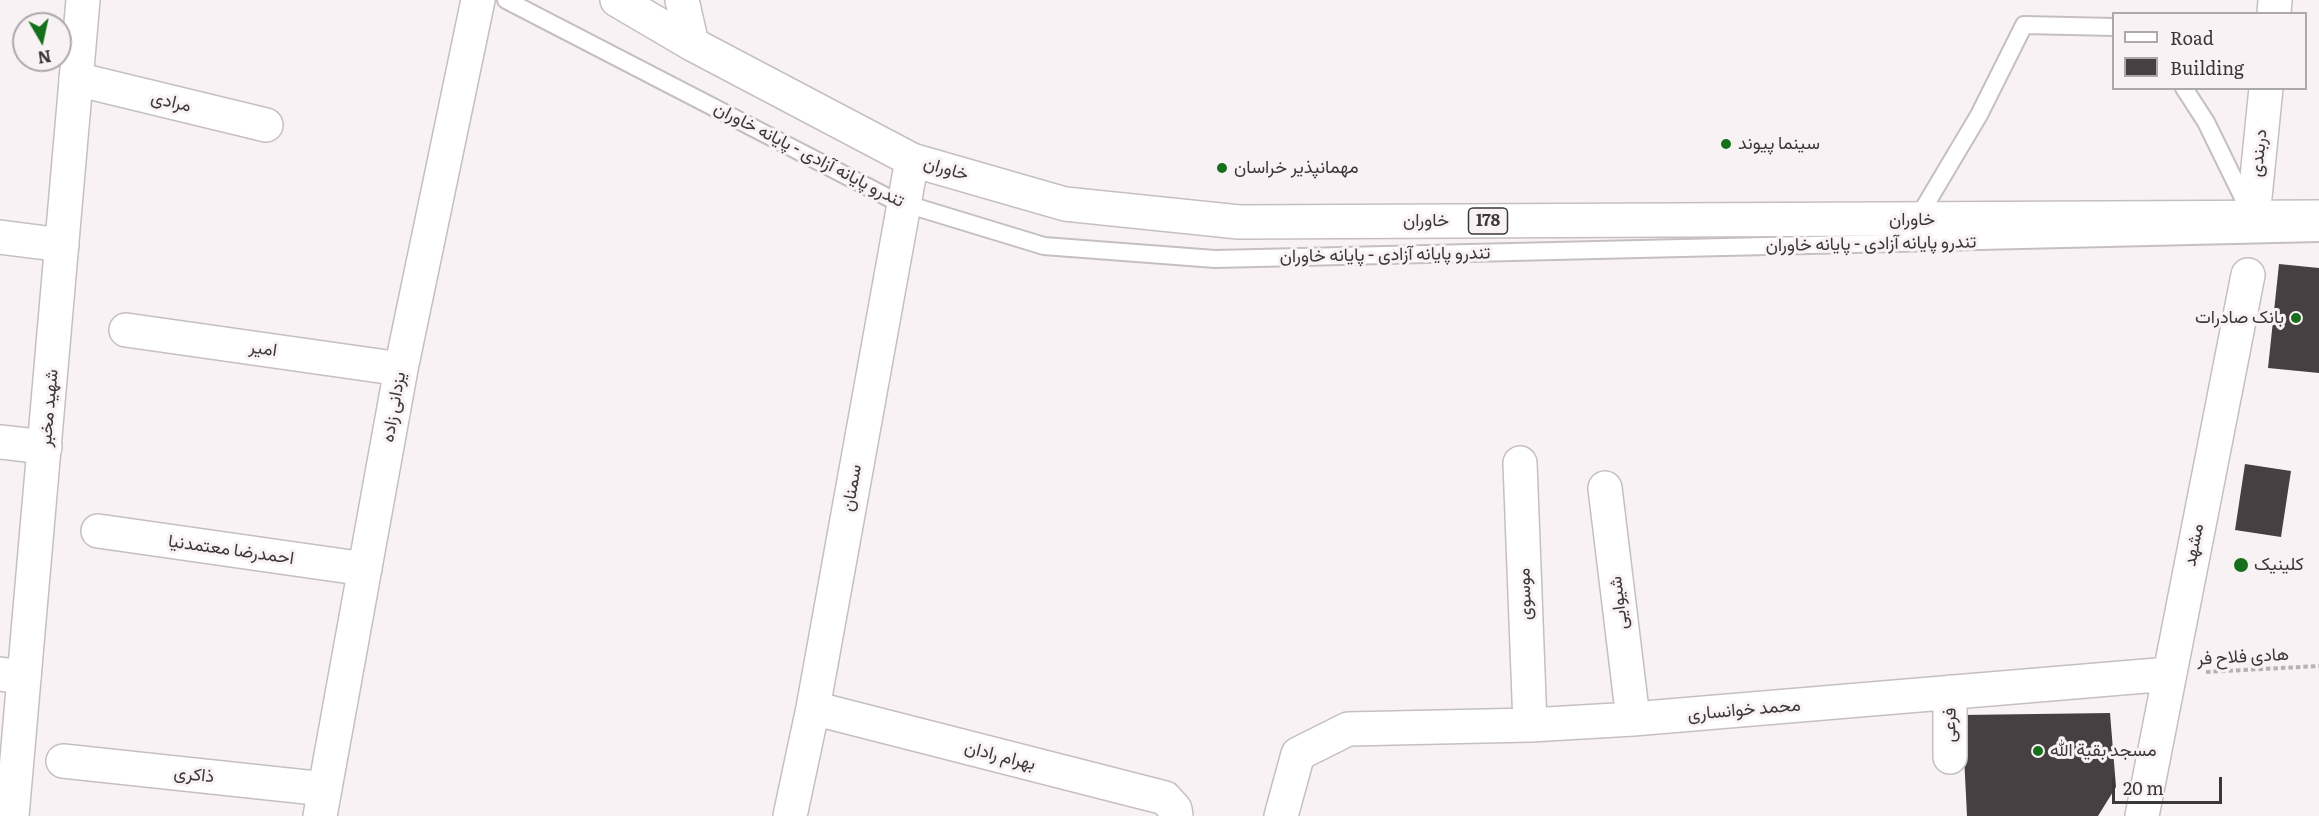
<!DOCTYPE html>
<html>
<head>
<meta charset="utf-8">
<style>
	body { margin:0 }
	#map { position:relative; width:2319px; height:816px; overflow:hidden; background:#f9f2f5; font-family:Literata,serif }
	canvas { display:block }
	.legend { position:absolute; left:2112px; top:12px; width:195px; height:78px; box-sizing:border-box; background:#f9f2f5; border:2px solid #ada8aa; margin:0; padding:8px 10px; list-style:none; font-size:18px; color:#3a3839 }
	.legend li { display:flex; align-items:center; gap:12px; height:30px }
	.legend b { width:30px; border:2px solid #ada8aa }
	.north { position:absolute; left:12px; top:12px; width:60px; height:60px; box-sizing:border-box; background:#f9f2f5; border:2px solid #ada8aa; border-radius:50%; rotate:171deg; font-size:16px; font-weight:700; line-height:24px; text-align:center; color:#3a3839 }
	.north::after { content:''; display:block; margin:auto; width:21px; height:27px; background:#16701b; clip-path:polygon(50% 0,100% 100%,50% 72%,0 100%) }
	.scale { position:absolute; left:2112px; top:777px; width:110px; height:27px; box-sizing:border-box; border:3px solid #3a3839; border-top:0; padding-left:8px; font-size:18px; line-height:21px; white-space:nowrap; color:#3a3839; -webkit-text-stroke:4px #f9f2f5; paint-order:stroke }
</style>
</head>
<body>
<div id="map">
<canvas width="2319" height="816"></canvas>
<ul class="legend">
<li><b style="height:8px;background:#fff"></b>Road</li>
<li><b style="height:16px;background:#464042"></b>Building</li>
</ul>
<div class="north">N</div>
<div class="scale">20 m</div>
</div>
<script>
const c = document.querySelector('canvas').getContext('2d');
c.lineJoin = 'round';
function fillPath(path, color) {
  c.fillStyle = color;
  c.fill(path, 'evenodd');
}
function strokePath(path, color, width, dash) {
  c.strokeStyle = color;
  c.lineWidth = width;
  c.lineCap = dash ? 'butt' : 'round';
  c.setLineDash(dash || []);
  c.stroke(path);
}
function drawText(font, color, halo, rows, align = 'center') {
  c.font = font + ' Literata,Vazirmatn,serif';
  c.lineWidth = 6;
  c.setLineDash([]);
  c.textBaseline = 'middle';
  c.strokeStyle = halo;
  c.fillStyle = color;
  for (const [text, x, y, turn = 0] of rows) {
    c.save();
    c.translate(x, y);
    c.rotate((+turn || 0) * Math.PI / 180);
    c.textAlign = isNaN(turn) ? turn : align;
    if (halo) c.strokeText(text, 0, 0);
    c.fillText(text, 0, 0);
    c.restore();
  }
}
const building = new Path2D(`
	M 2279,264 L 2319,268 L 2319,373 L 2268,368 Z
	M 2245,464 L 2291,471 L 2281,537 L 2235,530 Z
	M 2110,713 L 2116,787 L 2098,816 L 1967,816 L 1962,715 Z`);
const path = new Path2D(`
	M 2206,672 L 2319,666`);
const service = new Path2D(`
	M 506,0 L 893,200 L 1044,246 L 1215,259 L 2319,233
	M 2184,88 L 2206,122 L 2248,208
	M 1916,221 L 1979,115 L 2024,25 L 2114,27`);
const minor = new Path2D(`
	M 2274,14 L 2275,0
	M 76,79 L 266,125
	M 2253,217 L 2266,88
	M 0,237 L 62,245
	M 126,330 L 401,369
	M 0,442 L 45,447
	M 1520,463 L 1530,725
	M 1605,488 L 1633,719
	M 98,531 L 365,569
	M 0,674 L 24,677
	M 813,708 L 1165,798 L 1175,809 L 1176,816
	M 1950,757 L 1950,692
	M 63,761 L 325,789
	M 320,816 L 401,369 L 478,0
	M 790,816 L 813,708 L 912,160
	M 1281,816 L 1298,754 L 1348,729 L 1530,725 L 1633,719 L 2169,674
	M 2142,816 L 2248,275`);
const tertiary = new Path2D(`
	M 682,0 L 692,44`);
const secondary = new Path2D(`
	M 12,816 L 83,0`);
const primary = new Path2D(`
	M 617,0 L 692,44 L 912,160 L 1065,204 L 1239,222 L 2319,217`);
const markers = [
	[1726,144,6,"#16701b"],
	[1222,168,6,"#16701b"],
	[2296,318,6,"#16701b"],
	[2241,565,8,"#16701b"],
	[2038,751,6,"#16701b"]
];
const shields = [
	[1488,221,39]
];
const shieldNames = [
	["178",1488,221]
];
const streetNames = [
	["مرادی",171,102,13],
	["دربندی",2259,153,-84],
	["تندرو پایانه آزادی - پایانه خاوران",809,155,27],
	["خاوران",946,169,16],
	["خاوران",1912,220],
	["خاوران",1426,221],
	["تندرو پایانه آزادی - پایانه خاوران",1871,244,-1],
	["تندرو پایانه آزادی - پایانه خاوران",1385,255,-1],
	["امیر",263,349,8],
	["یزدانی زاده",394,407,-80],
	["شهید مخبر",49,408,-85],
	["سمنان",852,488,-80],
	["مشهد",2194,545,-79],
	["احمدرضا معتمدنیا",231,550,8],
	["موسوی",1525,594,-92],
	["شیوایی",1619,603,-97],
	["هادی فلاح فر",2243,657,-3],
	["محمد خوانساری",1744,710,-5],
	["فرعی",1950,725,-89],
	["بهرام رادان",1000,756,14],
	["ذاکری",194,775,6]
];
const poiNames = [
	["سینما پیوند",1738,144],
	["مهمانپذیر خراسان",1234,168],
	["بانک صادرات",2284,318,"right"],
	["کلینیک",2254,565],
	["مسجد بقیة الله",2050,751]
];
fillPath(building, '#464042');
strokePath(service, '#c6bfc1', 20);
strokePath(minor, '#c6bfc1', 36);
strokePath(tertiary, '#c6bfc1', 36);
strokePath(secondary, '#c6bfc1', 36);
strokePath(primary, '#c6bfc1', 36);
strokePath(path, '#b6b1b3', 4, [4.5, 3]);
strokePath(service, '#fff', 16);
strokePath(minor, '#fff', 33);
strokePath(tertiary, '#fff', 33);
strokePath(secondary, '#fff', 33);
strokePath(primary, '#fff', 33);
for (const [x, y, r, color] of markers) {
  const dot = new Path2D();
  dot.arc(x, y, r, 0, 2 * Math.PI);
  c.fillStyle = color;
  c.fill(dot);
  strokePath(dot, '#f9f2f5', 2);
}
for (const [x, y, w] of shields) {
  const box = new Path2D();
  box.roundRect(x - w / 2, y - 13, w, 26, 4.5);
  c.fillStyle = '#f9f2f5';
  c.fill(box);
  strokePath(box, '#3a3839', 1.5);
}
drawText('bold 16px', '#3a3839', null, shieldNames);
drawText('18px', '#3a3839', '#f9f2f5', streetNames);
drawText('18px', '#3a3839', '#f9f2f5', poiNames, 'left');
</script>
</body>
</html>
